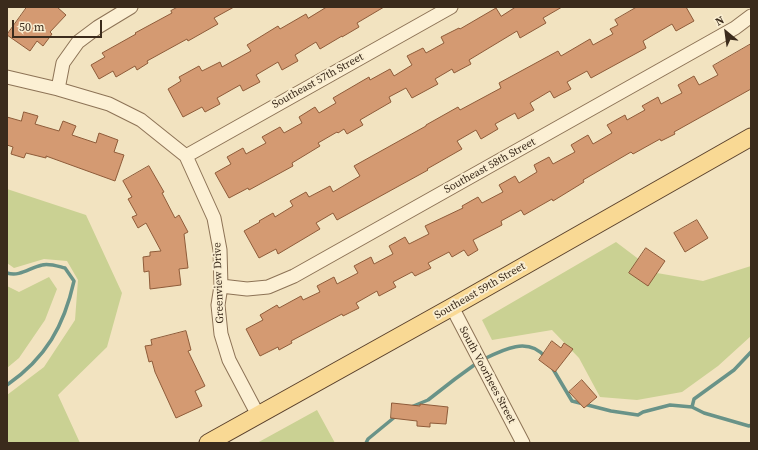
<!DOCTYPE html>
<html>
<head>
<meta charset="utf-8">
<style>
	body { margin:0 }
	#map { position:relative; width:758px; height:450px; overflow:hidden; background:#f2e3c0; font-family:"Source Serif 4",serif }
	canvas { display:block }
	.frame { position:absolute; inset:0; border:8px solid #3b2b1c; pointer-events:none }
	.north { position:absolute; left:706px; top:12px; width:40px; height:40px; -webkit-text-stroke:3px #f9edd0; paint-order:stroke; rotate:331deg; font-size:11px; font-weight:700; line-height:16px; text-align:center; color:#3b2b1c }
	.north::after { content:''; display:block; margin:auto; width:14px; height:18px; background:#3b2b1c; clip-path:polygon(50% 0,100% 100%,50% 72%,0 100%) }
	.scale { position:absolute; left:12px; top:20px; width:90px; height:18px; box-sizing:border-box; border:2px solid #3b2b1c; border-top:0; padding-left:5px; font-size:12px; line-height:14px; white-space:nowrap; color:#3b2b1c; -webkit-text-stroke:3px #f9edd0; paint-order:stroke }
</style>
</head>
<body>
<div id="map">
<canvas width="758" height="450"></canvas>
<div class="frame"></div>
<div class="north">N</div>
<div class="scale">50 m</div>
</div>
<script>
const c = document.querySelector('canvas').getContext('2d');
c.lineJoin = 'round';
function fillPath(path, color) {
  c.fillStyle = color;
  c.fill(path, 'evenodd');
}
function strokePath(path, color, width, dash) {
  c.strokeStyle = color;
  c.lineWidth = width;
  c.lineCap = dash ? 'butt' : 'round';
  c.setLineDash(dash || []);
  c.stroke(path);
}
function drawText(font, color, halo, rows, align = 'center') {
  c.font = font + ' "Source Serif 4",serif';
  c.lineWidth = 4;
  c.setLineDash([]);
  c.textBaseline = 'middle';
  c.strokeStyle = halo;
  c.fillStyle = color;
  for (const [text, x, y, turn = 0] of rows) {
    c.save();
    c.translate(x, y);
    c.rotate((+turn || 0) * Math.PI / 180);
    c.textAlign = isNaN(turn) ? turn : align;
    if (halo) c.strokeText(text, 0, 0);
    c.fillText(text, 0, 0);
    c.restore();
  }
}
const green = new Path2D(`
	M 7,189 L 86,215 L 122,293 L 107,347 L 58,395 L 80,443 L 7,443 L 7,395 L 44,367 L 75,320 L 78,280 L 67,261 L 44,259 L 14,268 L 7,263 Z
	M 616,242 L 657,273 L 703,281 L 751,266 L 751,336 L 718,366 L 682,392 L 637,400 L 600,397 L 579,358 L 552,330 L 492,340 L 482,320 Z
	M 49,277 L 57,289 L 45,320 L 19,358 L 7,368 L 7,286 L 19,292 Z
	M 317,410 L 335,443 L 257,443 Z`);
const stream = new Path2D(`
	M 7,273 C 20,277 29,268 42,265 C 49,263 57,266 65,268 L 74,281 C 64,326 46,358 7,385
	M 482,360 C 502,350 528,336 545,357
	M 553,369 L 572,401 L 611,411 L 638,415 L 643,412 L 670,405 L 692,407 L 704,413 L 749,426 L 751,425
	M 411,407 L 428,400 L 455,379 L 477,363
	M 692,407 L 694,399 L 734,370 L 751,352
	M 366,443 L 368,439 L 396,416`);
const building = new Path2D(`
	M 27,7 L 57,7 L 66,15 L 50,32 L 52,34 L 43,46 L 37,41 L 30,51 L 7,35 Z
	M 178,7 L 234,7 L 214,18 L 218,24 L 188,41 L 187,39 L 147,61 L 148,63 L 137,70 L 135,66 L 116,77 L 113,71 L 99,79 L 91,65 L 105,57 L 102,53 L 136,34 L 135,33 L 172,13 L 171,11 Z
	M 327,7 L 384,7 L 357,23 L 359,27 L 342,37 L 342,36 L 320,49 L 316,42 L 295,55 L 298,61 L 282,70 L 278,62 L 256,75 L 260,82 L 243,91 L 240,85 L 217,98 L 220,104 L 205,112 L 202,107 L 183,117 L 168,89 L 181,81 L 179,77 L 199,66 L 202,71 L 220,62 L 222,67 L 251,51 L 247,45 L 278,26 L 280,29 L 306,14 L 308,18 Z
	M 516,7 L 562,7 L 543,18 L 546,23 L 520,38 L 517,31 L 469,60 L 471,64 L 454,73 L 452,69 L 435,79 L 438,84 L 412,98 L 406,88 L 389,97 L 391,102 L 360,120 L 363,125 L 347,134 L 344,129 L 338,133 L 337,132 L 318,143 L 320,146 L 292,163 L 293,166 L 249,190 L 248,188 L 229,198 L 215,173 L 231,164 L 227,157 L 243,148 L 246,154 L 266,143 L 262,137 L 280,127 L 284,133 L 302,123 L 299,117 L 315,107 L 319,113 L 336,103 L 333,98 L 369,77 L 370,80 L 390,69 L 394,76 L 412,65 L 407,56 L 423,48 L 426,53 L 444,43 L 441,37 L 459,28 L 460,29 L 496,8 L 501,16 Z
	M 637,7 L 686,7 L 694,21 L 676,31 L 672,24 L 653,35 L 643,41 L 646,48 L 591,78 L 587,71 L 567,82 L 571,89 L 554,98 L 550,91 L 530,103 L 534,110 L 518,119 L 515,113 L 495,124 L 498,129 L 481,139 L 476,130 L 457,141 L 462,149 L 427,169 L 428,170 L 337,220 L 333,213 L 316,223 L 320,229 L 278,254 L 276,249 L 259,258 L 244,231 L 260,222 L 259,221 L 273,213 L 275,217 L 293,206 L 290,201 L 306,192 L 309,197 L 330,186 L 333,192 L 360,176 L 354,166 L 426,126 L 426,125 L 458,107 L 460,110 L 501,88 L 499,83 L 558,51 L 561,56 L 590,39 L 593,45 L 613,34 L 610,29 L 618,25 L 615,20 Z
	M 751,44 L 751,89 L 674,132 L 675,134 L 661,141 L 660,139 L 633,154 L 631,152 L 583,180 L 584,182 L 553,201 L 552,199 L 524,215 L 521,210 L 501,221 L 502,225 L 473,240 L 478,250 L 468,256 L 464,250 L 452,257 L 449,252 L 428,263 L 431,268 L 415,276 L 412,272 L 393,282 L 396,287 L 379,296 L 377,291 L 356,303 L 359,308 L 343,316 L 342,314 L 291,341 L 292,343 L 279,350 L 278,347 L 260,356 L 246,329 L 263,320 L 260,315 L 277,305 L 279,308 L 301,296 L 303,300 L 320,292 L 317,286 L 334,277 L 337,284 L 358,273 L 354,266 L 371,257 L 374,264 L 393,254 L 389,246 L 405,237 L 409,244 L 429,234 L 425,226 L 463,208 L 462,206 L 478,197 L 482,203 L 503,192 L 499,185 L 515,176 L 519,183 L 537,172 L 534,165 L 549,157 L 553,164 L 575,152 L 571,145 L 588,135 L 593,144 L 612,133 L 607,125 L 625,115 L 627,120 L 645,110 L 642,106 L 658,97 L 661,104 L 682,93 L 678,85 L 694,76 L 699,85 L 718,75 L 713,66 Z
	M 24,112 L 38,116 L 35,124 L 59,131 L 63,121 L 76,126 L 72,135 L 96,143 L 99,133 L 118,140 L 114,152 L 124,155 L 115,181 L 46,156 L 46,158 L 26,153 L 24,158 L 11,154 L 13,147 L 7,145 L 7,117 L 21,121 Z
	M 149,166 L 164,192 L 162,193 L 175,218 L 179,215 L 188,232 L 184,234 L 188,268 L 179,269 L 181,285 L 150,289 L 149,271 L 144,272 L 143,257 L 150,256 L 150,252 L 161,251 L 146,223 L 138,228 L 132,217 L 137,215 L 128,199 L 132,197 L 123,181 Z
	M 697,220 L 708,238 L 685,252 L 674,233 Z
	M 646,248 L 665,261 L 648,286 L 629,273 Z
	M 186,331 L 191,350 L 188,351 L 205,386 L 195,391 L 202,406 L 176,418 L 155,372 L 152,361 L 149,362 L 145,346 L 152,345 L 151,340 Z
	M 552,341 L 561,348 L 564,343 L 573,349 L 555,372 L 539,360 Z
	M 582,380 L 597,397 L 584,408 L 569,392 Z
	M 392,403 L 420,406 L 420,404 L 448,407 L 446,424 L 430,423 L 430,427 L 417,426 L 417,421 L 391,418 Z`);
const minor = new Path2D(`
	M 7,77 L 58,89 L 109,104 L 141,120 L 186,156 L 214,218 L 220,250 L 221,286 L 218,305 L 221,334 L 229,360 L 258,415
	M 58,89 L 63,63 L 78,42 L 98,27 L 131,7
	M 186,156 L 451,7
	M 221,286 L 247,289 L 268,287 L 294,276 L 735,28 L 751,16
	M 452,307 L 523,443`);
const major = new Path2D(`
	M 208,443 L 452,307 L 751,137`);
const streetNames = [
	["Southeast 57th Street",318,81,-29],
	["Southeast 58th Street",490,166,-29],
	["Greenview Drive",219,283,-92],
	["Southeast 59th Street",480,291,-30],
	["South Voorhees Street",487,375,62]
];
fillPath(green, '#cad193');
strokePath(stream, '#699388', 3.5);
fillPath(building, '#d49a72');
strokePath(building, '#8e5b39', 1);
strokePath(minor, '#8d7356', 15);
strokePath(major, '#5a402b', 19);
strokePath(minor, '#fcf0d4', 13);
strokePath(major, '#f9d994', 17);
drawText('11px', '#3b2b1c', '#f9edd0', streetNames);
</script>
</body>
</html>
